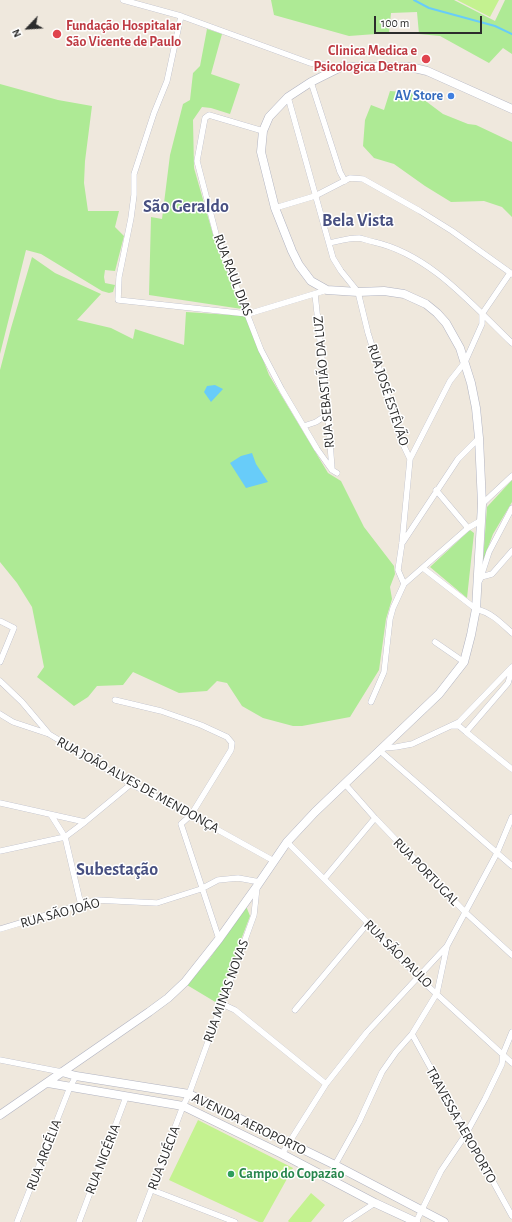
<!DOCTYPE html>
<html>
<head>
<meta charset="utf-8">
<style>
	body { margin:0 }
	#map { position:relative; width:512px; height:1222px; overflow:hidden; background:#efe8dd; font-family:"Alegreya Sans",sans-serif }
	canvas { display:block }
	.north { position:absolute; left:8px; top:8px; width:40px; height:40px; -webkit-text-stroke:3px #fff; paint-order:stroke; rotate:245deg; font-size:11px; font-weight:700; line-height:16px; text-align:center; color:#2c2c2c }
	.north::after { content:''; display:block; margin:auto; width:14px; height:18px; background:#2c2c2c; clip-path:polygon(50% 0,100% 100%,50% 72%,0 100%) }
	.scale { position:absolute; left:374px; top:16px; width:108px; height:18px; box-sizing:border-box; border:2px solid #2c2c2c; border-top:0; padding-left:5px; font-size:12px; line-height:14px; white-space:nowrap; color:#2c2c2c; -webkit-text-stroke:3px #fff; paint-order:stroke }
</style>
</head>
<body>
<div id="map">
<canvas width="512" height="1222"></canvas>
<div class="north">N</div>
<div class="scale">100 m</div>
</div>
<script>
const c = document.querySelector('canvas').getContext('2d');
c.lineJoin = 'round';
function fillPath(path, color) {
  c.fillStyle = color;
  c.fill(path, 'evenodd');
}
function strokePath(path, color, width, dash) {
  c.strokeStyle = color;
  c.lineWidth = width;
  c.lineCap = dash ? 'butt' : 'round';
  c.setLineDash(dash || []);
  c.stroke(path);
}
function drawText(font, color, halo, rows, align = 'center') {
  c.font = font + ' "Alegreya Sans",sans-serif';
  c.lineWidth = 3;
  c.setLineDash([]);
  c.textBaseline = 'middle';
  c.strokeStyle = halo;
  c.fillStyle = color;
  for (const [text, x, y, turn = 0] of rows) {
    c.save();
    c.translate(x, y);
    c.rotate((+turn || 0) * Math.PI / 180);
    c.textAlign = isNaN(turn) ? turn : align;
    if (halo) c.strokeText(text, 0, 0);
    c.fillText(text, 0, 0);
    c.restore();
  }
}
const green = new Path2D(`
	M 271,0 L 454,0 L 495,21 L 505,0 L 512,0 L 512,54 L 503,48 L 489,63 L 440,36 L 419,34 L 417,12 L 391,13 L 389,33 L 349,36 L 274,15 Z
	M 207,29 L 222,34 L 211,74 L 240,84 L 230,114 L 211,108 L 202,107 L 193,120 L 194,168 L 216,245 L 242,309 L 149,295 L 151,217 L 162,219 L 170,155 L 183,104 L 190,100 L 193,73 L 200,66 Z
	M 0,84 L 58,100 L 92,106 L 85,161 L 84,183 L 88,211 L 119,211 L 115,227 L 124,236 L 115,271 L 105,270 L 104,277 L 105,283 L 115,285 L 113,292 L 109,293 L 102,291 L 41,254 L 26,250 L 0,354 Z
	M 390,91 L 415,93 L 443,114 L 468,124 L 476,125 L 512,142 L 512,217 L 502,207 L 484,201 L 451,202 L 425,186 L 394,164 L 374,158 L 363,146 L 365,120 L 371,105 L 384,110 Z
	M 32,257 L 55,273 L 101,294 L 77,320 L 111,328 L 133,339 L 135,329 L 184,345 L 186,312 L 246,316 L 269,375 L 328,473 L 341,481 L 364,527 L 394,566 L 395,574 L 390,587 L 392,599 L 386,619 L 379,670 L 350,717 L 302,726 L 293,726 L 263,718 L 242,706 L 227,683 L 217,681 L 207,691 L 179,693 L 133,672 L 123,685 L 97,686 L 88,697 L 74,706 L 37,677 L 44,667 L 32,607 L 17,583 L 0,562 L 0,370 L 11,328 Z
	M 512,480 L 512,502 L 493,534 L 483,561 L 487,507 Z
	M 470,530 L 474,533 L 467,598 L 430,567 Z
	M 246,906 L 250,916 L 217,1003 L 187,985 L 210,958 Z`);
const pitch = new Path2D(`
	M 457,0 L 499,0 L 490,17 Z
	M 198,1120 L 293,1168 L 263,1222 L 259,1222 L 169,1180 Z
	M 311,1193 L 325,1205 L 311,1222 L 289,1222 L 288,1221 Z`);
const water = new Path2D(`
	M 215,385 L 223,389 L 211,402 L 204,392 L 207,386 Z
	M 252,453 L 256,464 L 268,482 L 246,488 L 230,463 L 241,456 Z`);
const stream = new Path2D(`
	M 414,0 L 429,8 L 495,26 L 512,34`);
const street = new Path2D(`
	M 123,0 L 181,16 L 310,63 L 340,67
	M 181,16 L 167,81 L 154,113 L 134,174 L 134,195 L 131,218 L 119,277 L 118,300 L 248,314 L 327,290
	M 311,82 L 340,172 L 345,181
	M 288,97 L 333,258 L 341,271 L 358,292 L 368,333 L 401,440 L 410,459 L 402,543 L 398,570 L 404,584
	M 263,131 L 209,115 L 205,118 L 197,161 L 216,234 L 261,350 L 282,390 L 317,449 L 332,470 L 337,473
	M 275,208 L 315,196 L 350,178 L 363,179 L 420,211 L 452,231 L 512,274
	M 329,243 C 339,241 349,238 359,238 C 364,239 369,241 374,242 C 431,255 471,304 512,343
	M 315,294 L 328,414 L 332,470
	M 304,426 L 316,422 L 328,414
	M 410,459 L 450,381 L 465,362 L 482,324 L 482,314 L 510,273
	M 436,490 L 468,528
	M 482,504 L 512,476
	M 403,542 L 458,459 L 479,438
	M 423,568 L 476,609 C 492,613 500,622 512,633
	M 481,577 L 492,574 L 512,551
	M 480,580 L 489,552 L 512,508
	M 0,621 L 14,628 L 0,662
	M 435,642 L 464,662
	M 0,681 L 22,702 L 49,734
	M 115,700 L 161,711 L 201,725 L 227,737 L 232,743 L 231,750 L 191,815 L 181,824 L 219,939
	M 371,702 L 384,672 L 390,619 L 393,608 L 404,584 L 468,528 L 480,521
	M 0,714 L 13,722 L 49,734 L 131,784 L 191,815 L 274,861
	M 452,726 L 459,726 L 466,732 L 512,769
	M 466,732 L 508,683 L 512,670
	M 383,748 L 396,747 L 412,744 L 459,722 L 512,667
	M 379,750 L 512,866
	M 345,784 L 375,818 L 465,912 L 512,955
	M 0,803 L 85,822
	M 51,815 L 65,837 L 81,905
	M 287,842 L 368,923 L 418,977 L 512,1063
	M 0,851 L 65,837 L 85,822 L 131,784
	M 324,879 L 375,818
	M 0,929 L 96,900 L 157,903 L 201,889 L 218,880 L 238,878 L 260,882
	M 222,1004 L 235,1010 L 326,1084
	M 295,1010 L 368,923
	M 412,1034 L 512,1216
	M 0,1060 L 62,1072
	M 282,1154 L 326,1084 L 367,1032 L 447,946
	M 335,1165 L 359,1122 L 382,1072 L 396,1052 L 412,1034 L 437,993 L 447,946 L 497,853 L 512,817
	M 152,1190 L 235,1222
	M 17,1222 L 70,1087 L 76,1076
	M 79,1222 L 126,1097
	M 139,1222 L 183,1106 L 189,1094 L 254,915 L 257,887
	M 346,1222 L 375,1203
	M 416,1222 L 441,1171 L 466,1134 L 485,1099 L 502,1064 L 503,1054 L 512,1032`);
const secondary = new Path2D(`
	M 62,1072 L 76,1076 L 189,1094 L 335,1165 L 444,1222
	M 48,1083 L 183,1106 L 282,1154 L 375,1203 L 416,1222
	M 0,1115 L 149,1012 L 168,998 L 185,982 L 219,939 L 257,886 L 287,842 L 315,812 L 439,694 L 464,662 L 471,635 L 476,609 L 482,504 L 479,438 L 476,408 L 471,383 L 460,348 L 446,323 L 437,313 L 426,304 L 404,294 L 384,291 L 358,292 L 327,290 L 311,281 L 299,265 L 292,251 L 275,208 L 261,152 L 263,131 L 269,117 L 288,97 L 311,82 L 341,67 L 410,67 L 427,71 L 512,109`);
const markers = [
	[57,34,5,"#e0444e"],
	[426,59,5,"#e0444e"],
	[451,96,4,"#3f7fe0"],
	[231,1174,4,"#2e9e5b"]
];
const healthNames = [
	["Fundação Hospitalar",66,26],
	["São Vicente de Paulo",66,42],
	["Clinica Medica e",417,51,"right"],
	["Psicologica Detran",417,67,"right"]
];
const shopNames = [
	["AV Store",443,96]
];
const streetNames = [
	["RUA RAUL DIAS",233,275,69],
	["RUA SEBASTIÃO DA LUZ",324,382,-95],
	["RUA JOSÉ ESTÊVÃO",388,395,72],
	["RUA JOÃO ALVES DE MENDONÇA",138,785,29],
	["RUA PORTUGAL",426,872,46],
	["RUA SÃO JOÃO",60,913,-15],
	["RUA SÃO PAULO",398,954,45],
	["RUA MINAS NOVAS",226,991,-70],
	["AVENIDA AEROPORTO",249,1124,26],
	["TRAVESSA AEROPORTO",461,1125,61],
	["RUA ARGÉLIA",44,1155,-69],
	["RUA SUÉCIA",164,1158,-69],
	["RUA NIGÉRIA",103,1159,-69]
];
const leisureNames = [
	["Campo do Copazão",239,1174]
];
const districtNames = [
	["São Geraldo",186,207],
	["Bela Vista",358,221],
	["Subestação",117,870]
];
fillPath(green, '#aeea95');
fillPath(pitch, '#c4f290');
fillPath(water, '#68ccf9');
strokePath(stream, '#68ccf9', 2);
strokePath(street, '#b1b3c1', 6);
strokePath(secondary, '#b1b3c1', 9);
strokePath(street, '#fff', 5.5);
strokePath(secondary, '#fff', 8);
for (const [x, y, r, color] of markers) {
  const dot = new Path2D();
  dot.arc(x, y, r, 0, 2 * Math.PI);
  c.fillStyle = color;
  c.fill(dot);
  strokePath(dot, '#fff', 1.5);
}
drawText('bold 14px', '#be3a42', '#fff', healthNames, 'left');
drawText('bold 14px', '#366cbe', '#fff', shopNames, 'right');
drawText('14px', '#2c2c2c', '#fff', streetNames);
drawText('bold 14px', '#27864d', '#fff', leisureNames, 'left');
drawText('bold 18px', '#485081', '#fff', districtNames);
</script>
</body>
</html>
